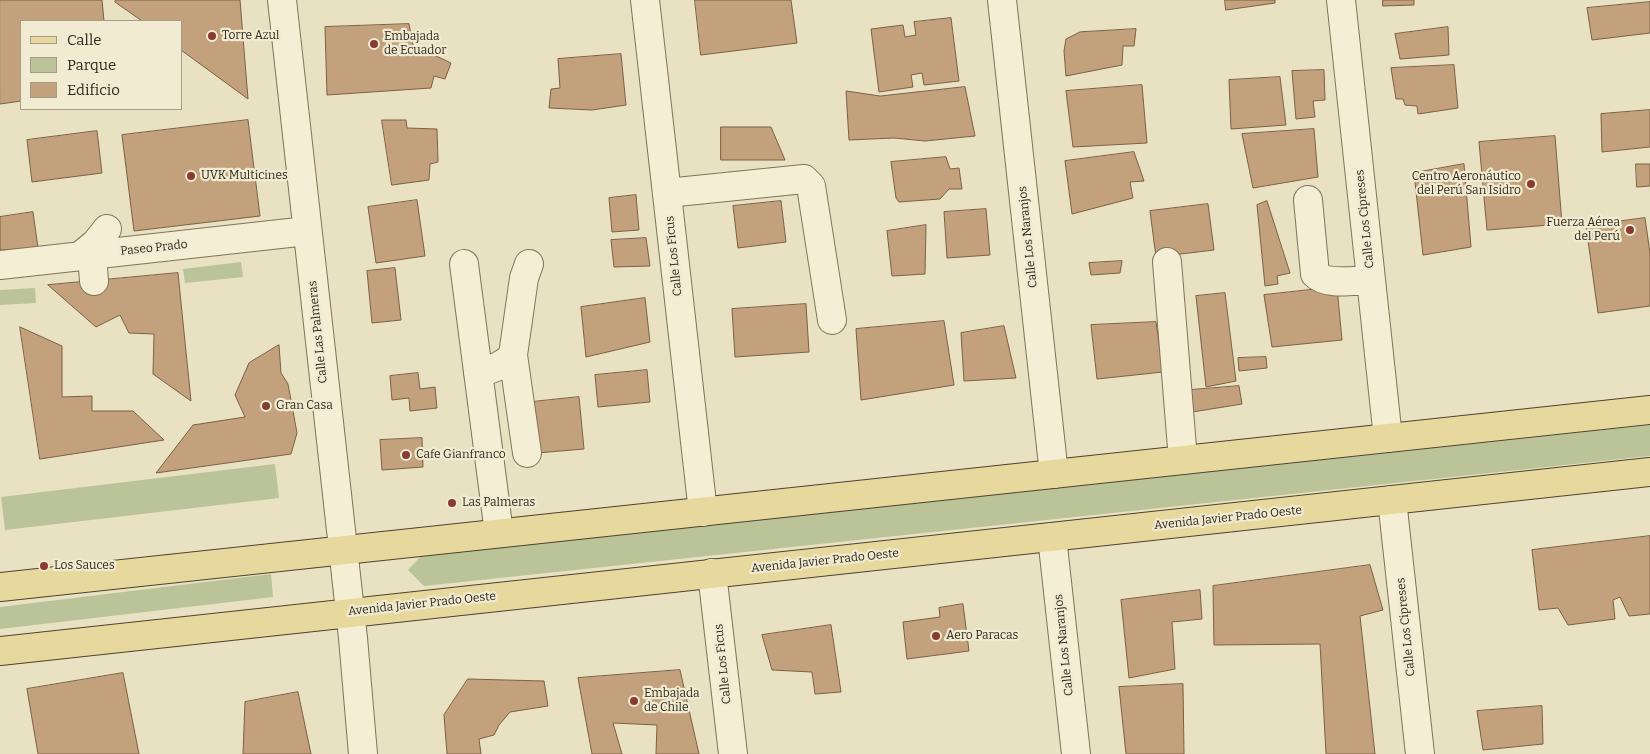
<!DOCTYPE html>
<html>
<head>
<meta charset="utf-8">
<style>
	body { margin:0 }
	#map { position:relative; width:1650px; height:754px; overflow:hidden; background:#e8e1c2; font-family:Bitter,serif }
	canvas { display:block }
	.legend { position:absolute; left:20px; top:20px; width:162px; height:90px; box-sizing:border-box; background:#f0ebd1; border:1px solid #a49d89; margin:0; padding:6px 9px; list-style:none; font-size:15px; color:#31291e }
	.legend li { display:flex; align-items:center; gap:10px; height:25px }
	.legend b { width:25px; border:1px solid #a49d89 }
</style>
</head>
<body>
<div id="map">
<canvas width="1650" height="754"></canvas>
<ul class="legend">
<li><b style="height:6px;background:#e7d89e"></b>Calle</li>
<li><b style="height:14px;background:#bac498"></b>Parque</li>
<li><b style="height:14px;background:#c2a17c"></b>Edificio</li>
</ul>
</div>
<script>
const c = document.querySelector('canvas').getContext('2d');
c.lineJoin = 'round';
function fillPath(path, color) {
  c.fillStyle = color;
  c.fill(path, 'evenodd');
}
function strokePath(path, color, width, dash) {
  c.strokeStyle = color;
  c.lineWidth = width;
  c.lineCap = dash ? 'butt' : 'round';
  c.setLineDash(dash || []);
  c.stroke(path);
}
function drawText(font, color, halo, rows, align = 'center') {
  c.font = font + ' Bitter,serif';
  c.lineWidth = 4.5;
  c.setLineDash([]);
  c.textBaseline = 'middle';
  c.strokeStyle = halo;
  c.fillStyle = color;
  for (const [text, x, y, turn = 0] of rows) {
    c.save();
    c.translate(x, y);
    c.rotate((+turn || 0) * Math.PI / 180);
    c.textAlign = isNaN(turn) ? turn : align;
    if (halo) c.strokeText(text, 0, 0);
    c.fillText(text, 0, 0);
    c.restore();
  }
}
const green = new Path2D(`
	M 241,262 L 243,277 L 185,283 L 183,269 Z
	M 35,288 L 36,303 L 0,305 L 0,290 Z
	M 1650,425 L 1650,456 L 424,586 L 408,570 L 421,556 Z
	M 275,464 L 279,498 L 5,530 L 1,497 Z
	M 271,574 L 273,597 L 0,629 L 0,607 Z`);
const building = new Path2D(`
	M 0,0 L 102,0 L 104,21 L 21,21 L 21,101 L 0,104 Z
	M 116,0 L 240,0 L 248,99 L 181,50 L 181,21 L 142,21 L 115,2 Z
	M 695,0 L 791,0 L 797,43 L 701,55 Z
	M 1225,0 L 1275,0 L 1275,3 L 1226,10 Z
	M 1383,0 L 1414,0 L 1414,5 L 1383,6 Z
	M 1650,2 L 1650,33 L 1592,40 L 1587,8 Z
	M 951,18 L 959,81 L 924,85 L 922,73 L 911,75 L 913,87 L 879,92 L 871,29 L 903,25 L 905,37 L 916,35 L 914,22 Z
	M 409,24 L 413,45 L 451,63 L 445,79 L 434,76 L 431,88 L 327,95 L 325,27 Z
	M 1448,27 L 1449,55 L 1400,59 L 1395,34 Z
	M 1136,29 L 1134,46 L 1123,46 L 1122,65 L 1066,76 L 1064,51 L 1066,39 L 1080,32 Z
	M 621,54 L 626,105 L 592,110 L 549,108 L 551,89 L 560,88 L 558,59 Z
	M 1454,65 L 1458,108 L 1418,114 L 1417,106 L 1405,105 L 1403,99 L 1396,99 L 1391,68 Z
	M 1324,70 L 1325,100 L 1313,101 L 1315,117 L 1296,119 L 1292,71 Z
	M 1280,77 L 1286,125 L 1231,129 L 1229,80 Z
	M 1142,85 L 1147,143 L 1073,147 L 1066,91 Z
	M 965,87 L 975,136 L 925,141 L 894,138 L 849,140 L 846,91 L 880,96 Z
	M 1650,110 L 1650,147 L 1602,152 L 1601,114 Z
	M 248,120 L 260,216 L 134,231 L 122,135 Z
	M 382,120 L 406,120 L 407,128 L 437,129 L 438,162 L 430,164 L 429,180 L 392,185 Z
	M 721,127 L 771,127 L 785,160 L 721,160 Z
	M 1314,129 L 1318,177 L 1253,188 L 1242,134 Z
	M 97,131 L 102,173 L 32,182 L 27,140 Z
	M 1555,136 L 1562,224 L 1487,230 L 1479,142 Z
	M 1134,152 L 1144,181 L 1130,182 L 1133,198 L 1072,214 L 1065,161 Z
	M 946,157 L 950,169 L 959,168 L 962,189 L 949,189 L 940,199 L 899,202 L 896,198 L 891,162 Z
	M 1464,164 L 1471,247 L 1423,255 L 1414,173 Z
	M 1636,164 L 1650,164 L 1650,186 L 1637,187 Z
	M 636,195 L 639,230 L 612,232 L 609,198 Z
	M 417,200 L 425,256 L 376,263 L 368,207 Z
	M 781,201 L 786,242 L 738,248 L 733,206 Z
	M 1267,201 L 1290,273 L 1277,276 L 1278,284 L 1265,286 L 1257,205 Z
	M 1208,204 L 1214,250 L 1156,257 L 1150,211 Z
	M 986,209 L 990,255 L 947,258 L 944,212 Z
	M 33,212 L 38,248 L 0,250 L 0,217 Z
	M 1645,218 L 1650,253 L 1650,306 L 1598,313 L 1586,226 Z
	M 926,225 L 925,274 L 892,276 L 887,231 Z
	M 646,238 L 650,266 L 614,267 L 611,240 Z
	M 1122,261 L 1120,273 L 1091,275 L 1089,263 Z
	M 395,268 L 401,320 L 372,323 L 367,271 Z
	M 178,273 L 191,401 L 153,374 L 154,334 L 129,333 L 120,315 L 96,327 L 48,285 Z
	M 1337,287 L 1342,340 L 1272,347 L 1264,295 Z
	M 1225,293 L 1236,381 L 1206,387 L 1196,296 Z
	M 645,298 L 650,342 L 586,357 L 581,307 Z
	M 806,304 L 809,352 L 735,357 L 732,309 Z
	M 944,321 L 954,385 L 861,400 L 856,329 Z
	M 1156,322 L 1163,372 L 1097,379 L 1091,325 Z
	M 1004,326 L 1016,378 L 964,381 L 961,333 Z
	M 20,327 L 62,346 L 62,397 L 92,396 L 92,411 L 133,411 L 164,440 L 40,459 Z
	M 279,345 L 281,373 L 288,384 L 297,433 L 291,454 L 156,473 L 193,425 L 245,417 L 235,395 L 249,363 Z
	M 1266,357 L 1267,368 L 1239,371 L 1238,358 Z
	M 647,370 L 650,402 L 598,407 L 595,375 Z
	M 418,373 L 420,389 L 435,387 L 437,408 L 410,411 L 409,398 L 392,400 L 390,376 Z
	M 1239,386 L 1242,404 L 1180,414 L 1179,391 Z
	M 579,397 L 584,449 L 537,453 L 532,402 Z
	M 422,438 L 423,467 L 382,470 L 380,440 Z
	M 1650,536 L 1650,614 L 1629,616 L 1620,597 L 1613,600 L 1615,619 L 1568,625 L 1558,608 L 1539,610 L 1532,550 Z
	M 1370,565 L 1383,610 L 1360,616 L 1375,754 L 1326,754 L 1320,644 L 1214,645 L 1213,586 Z
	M 1200,590 L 1202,619 L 1172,622 L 1175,669 L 1129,678 L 1121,600 Z
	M 963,604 L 969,651 L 907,659 L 903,622 L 940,617 L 939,608 Z
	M 831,625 L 841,692 L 815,694 L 812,672 L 772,670 L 762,635 Z
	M 680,670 L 699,754 L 656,754 L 657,725 L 613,723 L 622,754 L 592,754 L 578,678 Z
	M 123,673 L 139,754 L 38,754 L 27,689 Z
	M 468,679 L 544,681 L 548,706 L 510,712 L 499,725 L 494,735 L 479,739 L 481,754 L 447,754 L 444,715 Z
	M 1183,684 L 1184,754 L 1126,754 L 1119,687 Z
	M 298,692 L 311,754 L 243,754 L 245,702 Z
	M 1542,706 L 1543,744 L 1483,750 L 1477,711 Z`);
const minor = new Path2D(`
	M 282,0 L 353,638 L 363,754
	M 645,0 L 703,512
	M 1002,0 L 1054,474
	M 1341,0 L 1388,438
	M 667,193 L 804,179 L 811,186 L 832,320
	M 1308,200 L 1315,274 C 1327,286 1355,280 1371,280
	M 92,254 L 94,281
	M 80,256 L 96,243 L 107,229
	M 1167,262 L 1183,460
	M 464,264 L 499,533
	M 0,265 L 307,231
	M 513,355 L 527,453
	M 478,373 C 492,369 504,366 513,355 L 524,278 L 529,264
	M 1392,500 L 1420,754
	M 1052,537 L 1076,754
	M 712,573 L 733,754`);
const major = new Path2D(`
	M 0,587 L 1650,410
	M 0,651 L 1650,472`);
const markers = [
	[212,36,5,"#883b33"],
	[374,44,5,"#883b33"],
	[191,176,5,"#883b33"],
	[1531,184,5,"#883b33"],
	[1630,230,5,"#883b33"],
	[266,406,5,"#883b33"],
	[406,455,5,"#883b33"],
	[452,503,5,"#883b33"],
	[44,566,5,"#883b33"],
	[936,636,5,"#883b33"],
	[634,701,5,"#883b33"]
];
const poiNames = [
	["Torre Azul",222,36],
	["Embajada",384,37],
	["de Ecuador",384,51],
	["UVK Multicines",201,176],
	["Centro Aeronáutico",1521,177,"right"],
	["del Perú San Isidro",1521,191,"right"],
	["Fuerza Aérea",1620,223,"right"],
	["del Perú",1620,237,"right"],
	["Gran Casa",276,406],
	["Cafe Gianfranco",416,455],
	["Las Palmeras",462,503],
	["Los Sauces",54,566],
	["Aero Paracas",946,636],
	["Embajada",644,694],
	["de Chile",644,708]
];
const streetNames = [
	["Calle Los Cipreses",1365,219,-96],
	["Calle Los Naranjos",1028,237,-96],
	["Paseo Prado",154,248,-6],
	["Calle Los Ficus",674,256,-96],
	["Calle Las Palmeras",318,332,-96],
	["Avenida Javier Prado Oeste",1228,518,-6],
	["Avenida Javier Prado Oeste",825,561,-6],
	["Avenida Javier Prado Oeste",422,604,-6],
	["Calle Los Cipreses",1406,627,-96],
	["Calle Los Naranjos",1064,645,-96],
	["Calle Los Ficus",723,664,-96]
];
fillPath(green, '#bac498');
fillPath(building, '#c2a17c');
strokePath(building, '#7c6044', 1);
strokePath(minor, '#80735b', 30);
strokePath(major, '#4e412f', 30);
strokePath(minor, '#f4eed4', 28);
strokePath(major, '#e7d89e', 28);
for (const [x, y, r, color] of markers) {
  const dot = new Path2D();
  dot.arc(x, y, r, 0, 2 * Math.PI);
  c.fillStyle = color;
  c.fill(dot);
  strokePath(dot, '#f0ebd1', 2);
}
drawText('12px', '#31291e', '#f0ebd1', poiNames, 'left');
drawText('12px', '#31291e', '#f0ebd1', streetNames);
</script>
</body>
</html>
